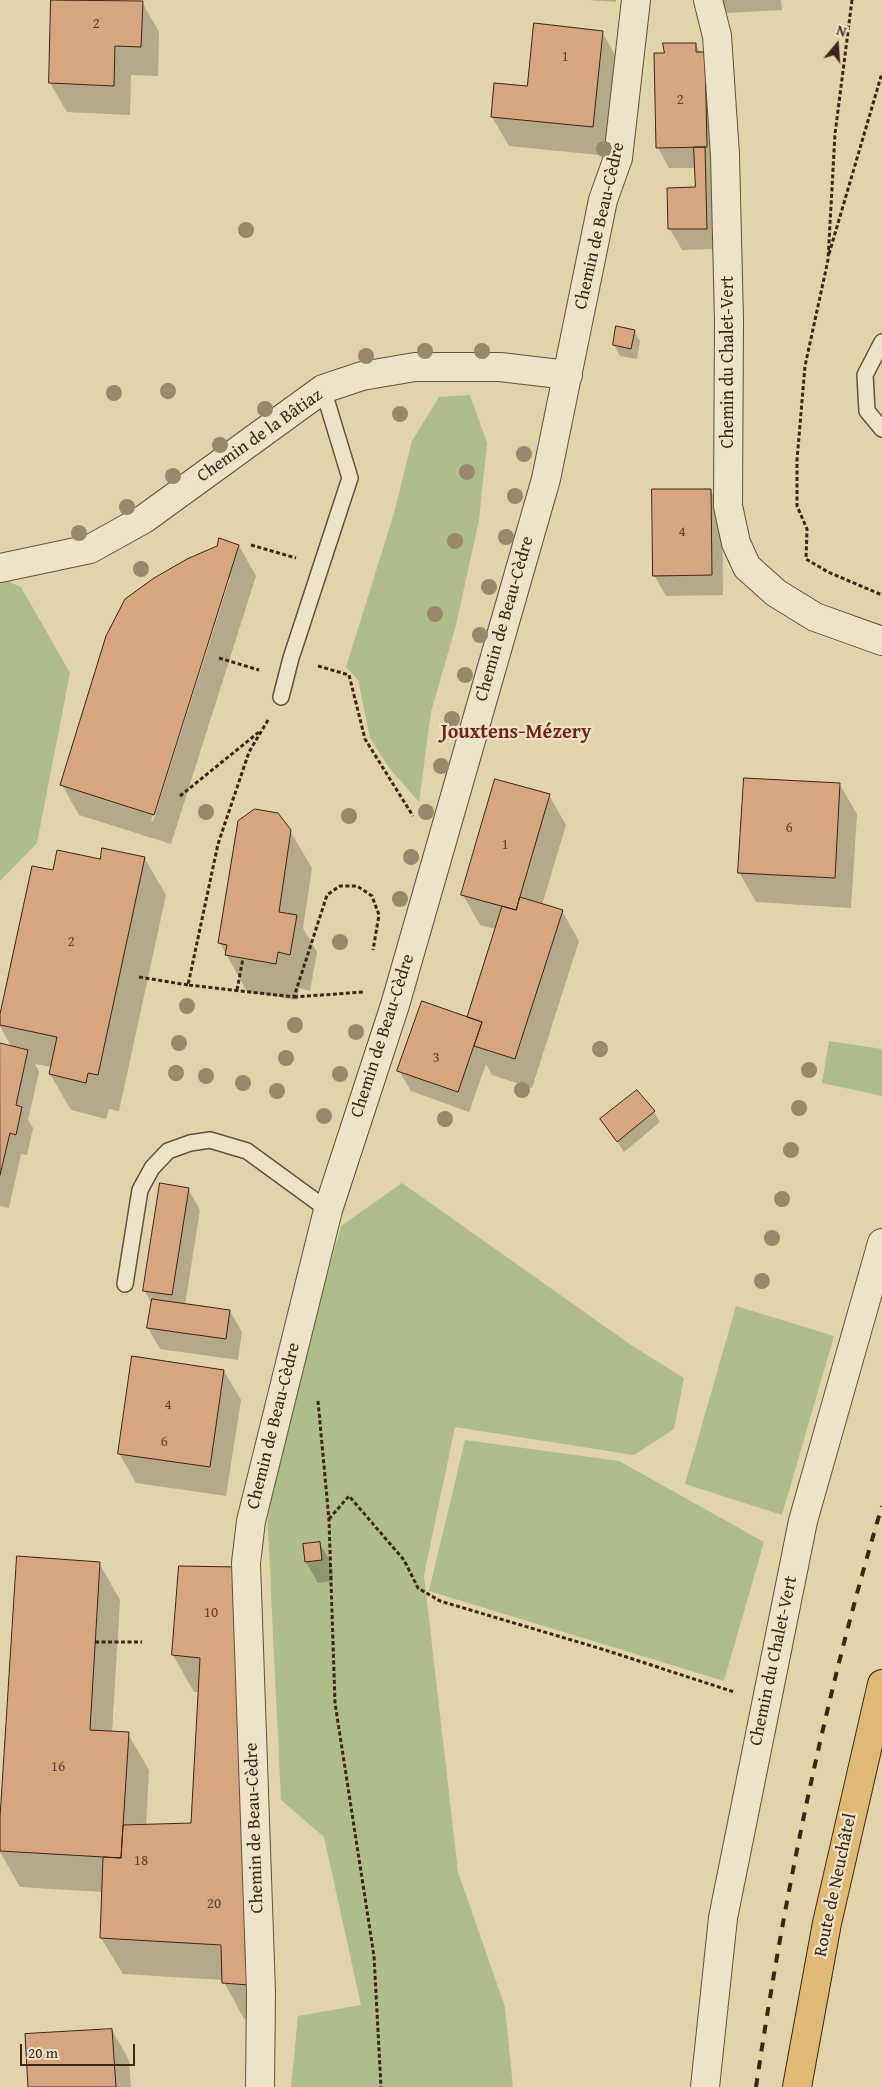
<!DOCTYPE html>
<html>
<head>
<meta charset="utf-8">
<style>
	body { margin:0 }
	#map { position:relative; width:882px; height:2087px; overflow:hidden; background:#e1d4aa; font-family:"Gentium Book Plus",serif }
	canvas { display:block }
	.north { position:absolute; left:812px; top:20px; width:50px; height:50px; -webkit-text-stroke:4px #ece3c8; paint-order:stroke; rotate:18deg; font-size:14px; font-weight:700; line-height:20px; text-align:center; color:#3d2517 }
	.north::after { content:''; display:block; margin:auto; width:18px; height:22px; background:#3d2517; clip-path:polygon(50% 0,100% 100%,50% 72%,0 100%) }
	.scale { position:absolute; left:20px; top:2044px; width:115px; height:22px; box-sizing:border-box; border:2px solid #3d2517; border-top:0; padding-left:6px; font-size:15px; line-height:18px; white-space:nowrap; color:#3d2517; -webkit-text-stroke:4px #ece3c8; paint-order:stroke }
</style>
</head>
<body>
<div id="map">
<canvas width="882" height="2087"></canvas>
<div class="north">N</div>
<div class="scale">20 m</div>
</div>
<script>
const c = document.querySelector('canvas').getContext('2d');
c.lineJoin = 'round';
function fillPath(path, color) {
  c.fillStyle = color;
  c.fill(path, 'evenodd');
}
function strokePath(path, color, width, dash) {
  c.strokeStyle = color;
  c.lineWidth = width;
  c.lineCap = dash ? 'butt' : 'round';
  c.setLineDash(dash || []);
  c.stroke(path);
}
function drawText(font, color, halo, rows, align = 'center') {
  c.font = font + ' "Gentium Book Plus",serif';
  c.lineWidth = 4.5;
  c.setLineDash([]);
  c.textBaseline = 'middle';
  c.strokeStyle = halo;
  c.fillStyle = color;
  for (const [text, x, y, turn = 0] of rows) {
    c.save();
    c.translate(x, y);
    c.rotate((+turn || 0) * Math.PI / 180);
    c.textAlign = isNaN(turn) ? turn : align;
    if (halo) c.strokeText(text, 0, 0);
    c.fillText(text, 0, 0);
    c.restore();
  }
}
const green = new Path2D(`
	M 470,395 L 487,443 L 479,520 L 456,625 L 431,712 L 419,802 L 390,769 L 370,738 L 358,680 L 346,667 L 395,510 L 412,441 L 439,397 Z
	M 0,578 L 21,587 L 70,673 L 37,843 L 0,881 Z
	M 829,1041 L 882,1049 L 882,1096 L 822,1083 Z
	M 402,1183 L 631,1345 L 684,1378 L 674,1429 L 634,1455 L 455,1427 L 424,1575 L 458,1872 L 505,2007 L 513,2087 L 291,2087 L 298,2016 L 361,2005 L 324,1837 L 281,1800 L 266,1489 L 341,1226 Z
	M 736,1306 L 834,1336 L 782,1515 L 685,1484 Z
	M 465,1440 L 619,1461 L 764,1542 L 724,1681 L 429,1591 Z`);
const shadow = new Path2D(`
	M 52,0 L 142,2 L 159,32 L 158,76 L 131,75 L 130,115 L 67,112 L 50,83 Z
	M 589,0 L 616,0 L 616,2 Z
	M 719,0 L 781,0 L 782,10 L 726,13 Z
	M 602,32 L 619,62 L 609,156 L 509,146 L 492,117 Z
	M 695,44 L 716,74 L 718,249 L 682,250 L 670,229 L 696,189 L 696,168 L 669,168 L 658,148 L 665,54 Z
	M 634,331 L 640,341 L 637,359 L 620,356 L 614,345 Z
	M 710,490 L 722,511 L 723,595 L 666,596 L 654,575 Z
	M 239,546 L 256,576 L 171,844 L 79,815 L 62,785 ZM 228,578 L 230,578 L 153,821 L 151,821 Z
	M 840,785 L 857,814 L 851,908 L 756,902 L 739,872 Z
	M 549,795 L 566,825 L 542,905 L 562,911 L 579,941 L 532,1088 L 492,1075 L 486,1064 L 469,1112 L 411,1091 L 399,1071 L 468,1018 L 496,929 L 480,925 L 463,895 Z
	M 290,831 L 312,868 L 303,928 L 317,952 L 310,991 L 299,988 L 297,1000 L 247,992 L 220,943 Z
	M 145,859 L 166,895 L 119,1111 L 109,1109 L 106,1119 L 71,1110 L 50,1074 L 52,1067 L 35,1064 L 39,1072 L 28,1120 L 33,1128 L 27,1155 L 21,1154 L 9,1208 L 0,1206 L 0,1045 L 12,1048 L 0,1026 L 0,1019 L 54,872 L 101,861 Z
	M 654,1112 L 660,1122 L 624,1152 L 602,1119 Z
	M 188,1189 L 200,1210 L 185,1305 L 230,1311 L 242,1332 L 238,1360 L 160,1349 L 148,1328 L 152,1304 L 144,1290 Z
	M 224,1371 L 241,1400 L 226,1496 L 136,1483 L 119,1453 Z
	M 320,1544 L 332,1564 L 333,1581 L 318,1583 L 306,1562 Z
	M 99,1563 L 120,1600 L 112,1732 L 128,1734 L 149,1770 L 146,1826 L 192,1824 L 199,1692 L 194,1692 L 173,1655 L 236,1568 L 270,2021 L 244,2019 L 223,1980 L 123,1974 L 101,1938 L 103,1892 L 20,1887 L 0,1852 L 0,1837 Z
	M 112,2030 L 129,2060 L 131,2087 L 29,2087 Z`);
const building = new Path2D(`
	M 51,0 L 143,1 L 141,47 L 115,46 L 114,86 L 49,83 Z
	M 534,23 L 603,31 L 593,127 L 491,117 L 494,83 L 527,86 Z
	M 663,43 L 696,43 L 696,52 L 705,52 L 707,147 L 656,148 L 654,53 L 664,53 Z
	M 694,147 L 705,147 L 707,229 L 668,229 L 667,188 L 695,187 Z
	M 616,326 L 635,330 L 631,349 L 613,345 Z
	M 652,489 L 711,489 L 712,575 L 653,576 Z
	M 219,538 L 239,545 L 154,815 L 60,785 L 106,636 L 125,599 L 154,578 L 187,559 L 217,546 Z
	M 744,778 L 840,783 L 835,878 L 738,873 Z
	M 495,779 L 550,794 L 516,910 L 461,895 Z
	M 255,809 L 278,813 L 291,830 L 279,912 L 297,915 L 290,955 L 278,952 L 276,964 L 225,955 L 227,945 L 218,943 L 238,821 Z
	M 102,848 L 145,857 L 98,1075 L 88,1073 L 86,1083 L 49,1074 L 57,1037 L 0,1025 L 0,1014 L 32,866 L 53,870 L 57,850 L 100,859 Z
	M 520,897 L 563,910 L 515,1059 L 474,1046 L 482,1022 L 467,1017 L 502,906 L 516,910 Z
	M 422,1001 L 482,1022 L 458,1092 L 397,1071 Z
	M 0,1043 L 28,1050 L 16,1105 L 22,1107 L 16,1135 L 10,1133 L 0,1175 Z
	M 637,1090 L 655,1111 L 617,1142 L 600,1119 Z
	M 160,1183 L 189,1188 L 172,1295 L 143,1291 Z
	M 152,1299 L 230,1310 L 226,1339 L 147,1328 Z
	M 132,1356 L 224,1370 L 210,1467 L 118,1454 Z
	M 320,1542 L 322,1560 L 305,1562 L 303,1544 Z
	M 17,1556 L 100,1562 L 90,1730 L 129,1732 L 121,1858 L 0,1851 L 0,1818 Z
	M 179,1566 L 237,1567 L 249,1985 L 222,1983 L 221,1945 L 100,1938 L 103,1857 L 121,1858 L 123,1825 L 191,1823 L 200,1658 L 172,1655 Z
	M 112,2029 L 116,2087 L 28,2087 L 25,2034 Z`);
const path = new Path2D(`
	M 852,0 L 835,134 L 828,260 L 805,366 L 797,460 L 797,506 L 807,529 L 806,559 L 828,572 L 882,595
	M 829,254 L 882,73
	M 251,545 L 296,558
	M 219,658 L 259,670
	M 318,666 L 349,675 L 365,739 L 413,816
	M 268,720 L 249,752 L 218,844 L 188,985 L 294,997 L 327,895 L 340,886 L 357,886 L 372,896 L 379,915 L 373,950
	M 180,796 L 259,732
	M 139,977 L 188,985
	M 237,990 L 243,958
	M 294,997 L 364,992
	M 318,1401 L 329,1520 L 335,1703 L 374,1956 L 381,2087
	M 329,1519 L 349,1496 L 404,1560 L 418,1588 L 440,1601 L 605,1650 L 734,1692
	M 95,1642 L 142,1642`);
const lane = new Path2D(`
	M 882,342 L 865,375 L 867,411 L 882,429
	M 281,697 L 291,658 L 350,478 L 323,389
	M 125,1284 L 140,1190 L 152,1168 L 168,1151 L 190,1143 L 210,1140 L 247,1151 L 328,1210`);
const street = new Path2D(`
	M 708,0 L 717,36 L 725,155 L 729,320 L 728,506 L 736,543 L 747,567 L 776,593 L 815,617 L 882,641
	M 0,568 L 90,549 L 144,519 L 323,389 L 362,376 L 415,367 L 500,367 L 568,375
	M 260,2087 L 261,1992 L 246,1563 L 251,1521 L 328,1210 L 395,1005 L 546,479 L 603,200 L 618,158 L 636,0
	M 705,2087 L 723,1918 L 803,1521 L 882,1243`);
const primary = new Path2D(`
	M 797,2087 L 827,1923 L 882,1684`);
const rail = new Path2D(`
	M 756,2087 C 785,1891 825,1696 882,1506`);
const trees = [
	[604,149],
	[246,230],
	[425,351],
	[482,351],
	[366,356],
	[168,391],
	[114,393],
	[265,409],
	[400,414],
	[220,445],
	[524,454],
	[467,472],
	[173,476],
	[515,496],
	[127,507],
	[79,533],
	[506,537],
	[455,541],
	[141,569],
	[489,587],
	[435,614],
	[480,635],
	[465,675],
	[452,719],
	[441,766],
	[206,812],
	[426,812],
	[349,816],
	[411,857],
	[400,899],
	[340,942],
	[187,1006],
	[295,1025],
	[356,1032],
	[179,1043],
	[600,1049],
	[286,1058],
	[809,1070],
	[176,1073],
	[340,1074],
	[206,1076],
	[243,1083],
	[522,1090],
	[277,1091],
	[799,1108],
	[324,1116],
	[445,1119],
	[791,1150],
	[782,1199],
	[772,1238],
	[762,1281]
];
const numberNames = [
	["2",96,24],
	["1",565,57],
	["2",680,100],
	["4",682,532],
	["6",789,828],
	["1",505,845],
	["2",71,942],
	["3",436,1058],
	["4",168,1405],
	["6",164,1442],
	["10",211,1613],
	["16",58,1767],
	["18",141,1861],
	["20",214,1904]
];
const streetNames = [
	["Chemin de Beau-Cèdre",600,226,-77],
	["Chemin du Chalet-Vert",728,362,-90],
	["Chemin de la Bâtiaz",260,436,-35],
	["Chemin de Beau-Cèdre",505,619,-74],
	["Chemin de Beau-Cèdre",383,1036,-72],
	["Chemin de Beau-Cèdre",274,1426,-76],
	["Chemin du Chalet-Vert",774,1661,-78],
	["Chemin de Beau-Cèdre",255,1828,-92],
	["Route de Neuchâtel",836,1885,-78]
];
const quarterNames = [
	["Jouxtens-Mézery",516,733]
];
fillPath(green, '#afbd8b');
fillPath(shadow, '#0003');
fillPath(building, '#d7a57e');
strokePath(building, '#3d2517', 1);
strokePath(lane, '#66513c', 18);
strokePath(street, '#66513c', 30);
strokePath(primary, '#3d2517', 30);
strokePath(path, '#3d2517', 3, [4, 2.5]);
strokePath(lane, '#ece3c8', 15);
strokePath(street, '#ece3c8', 28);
strokePath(primary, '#e0ba75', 28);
strokePath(rail, '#3d2517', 4, [9, 9]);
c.fillStyle = '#978969';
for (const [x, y] of trees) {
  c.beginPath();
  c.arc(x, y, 8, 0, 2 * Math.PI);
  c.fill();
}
drawText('15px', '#644531', null, numberNames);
drawText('18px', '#3d2517', '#ece3c8', streetNames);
drawText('bold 20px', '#7a1f14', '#ece3c8', quarterNames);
</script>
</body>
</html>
